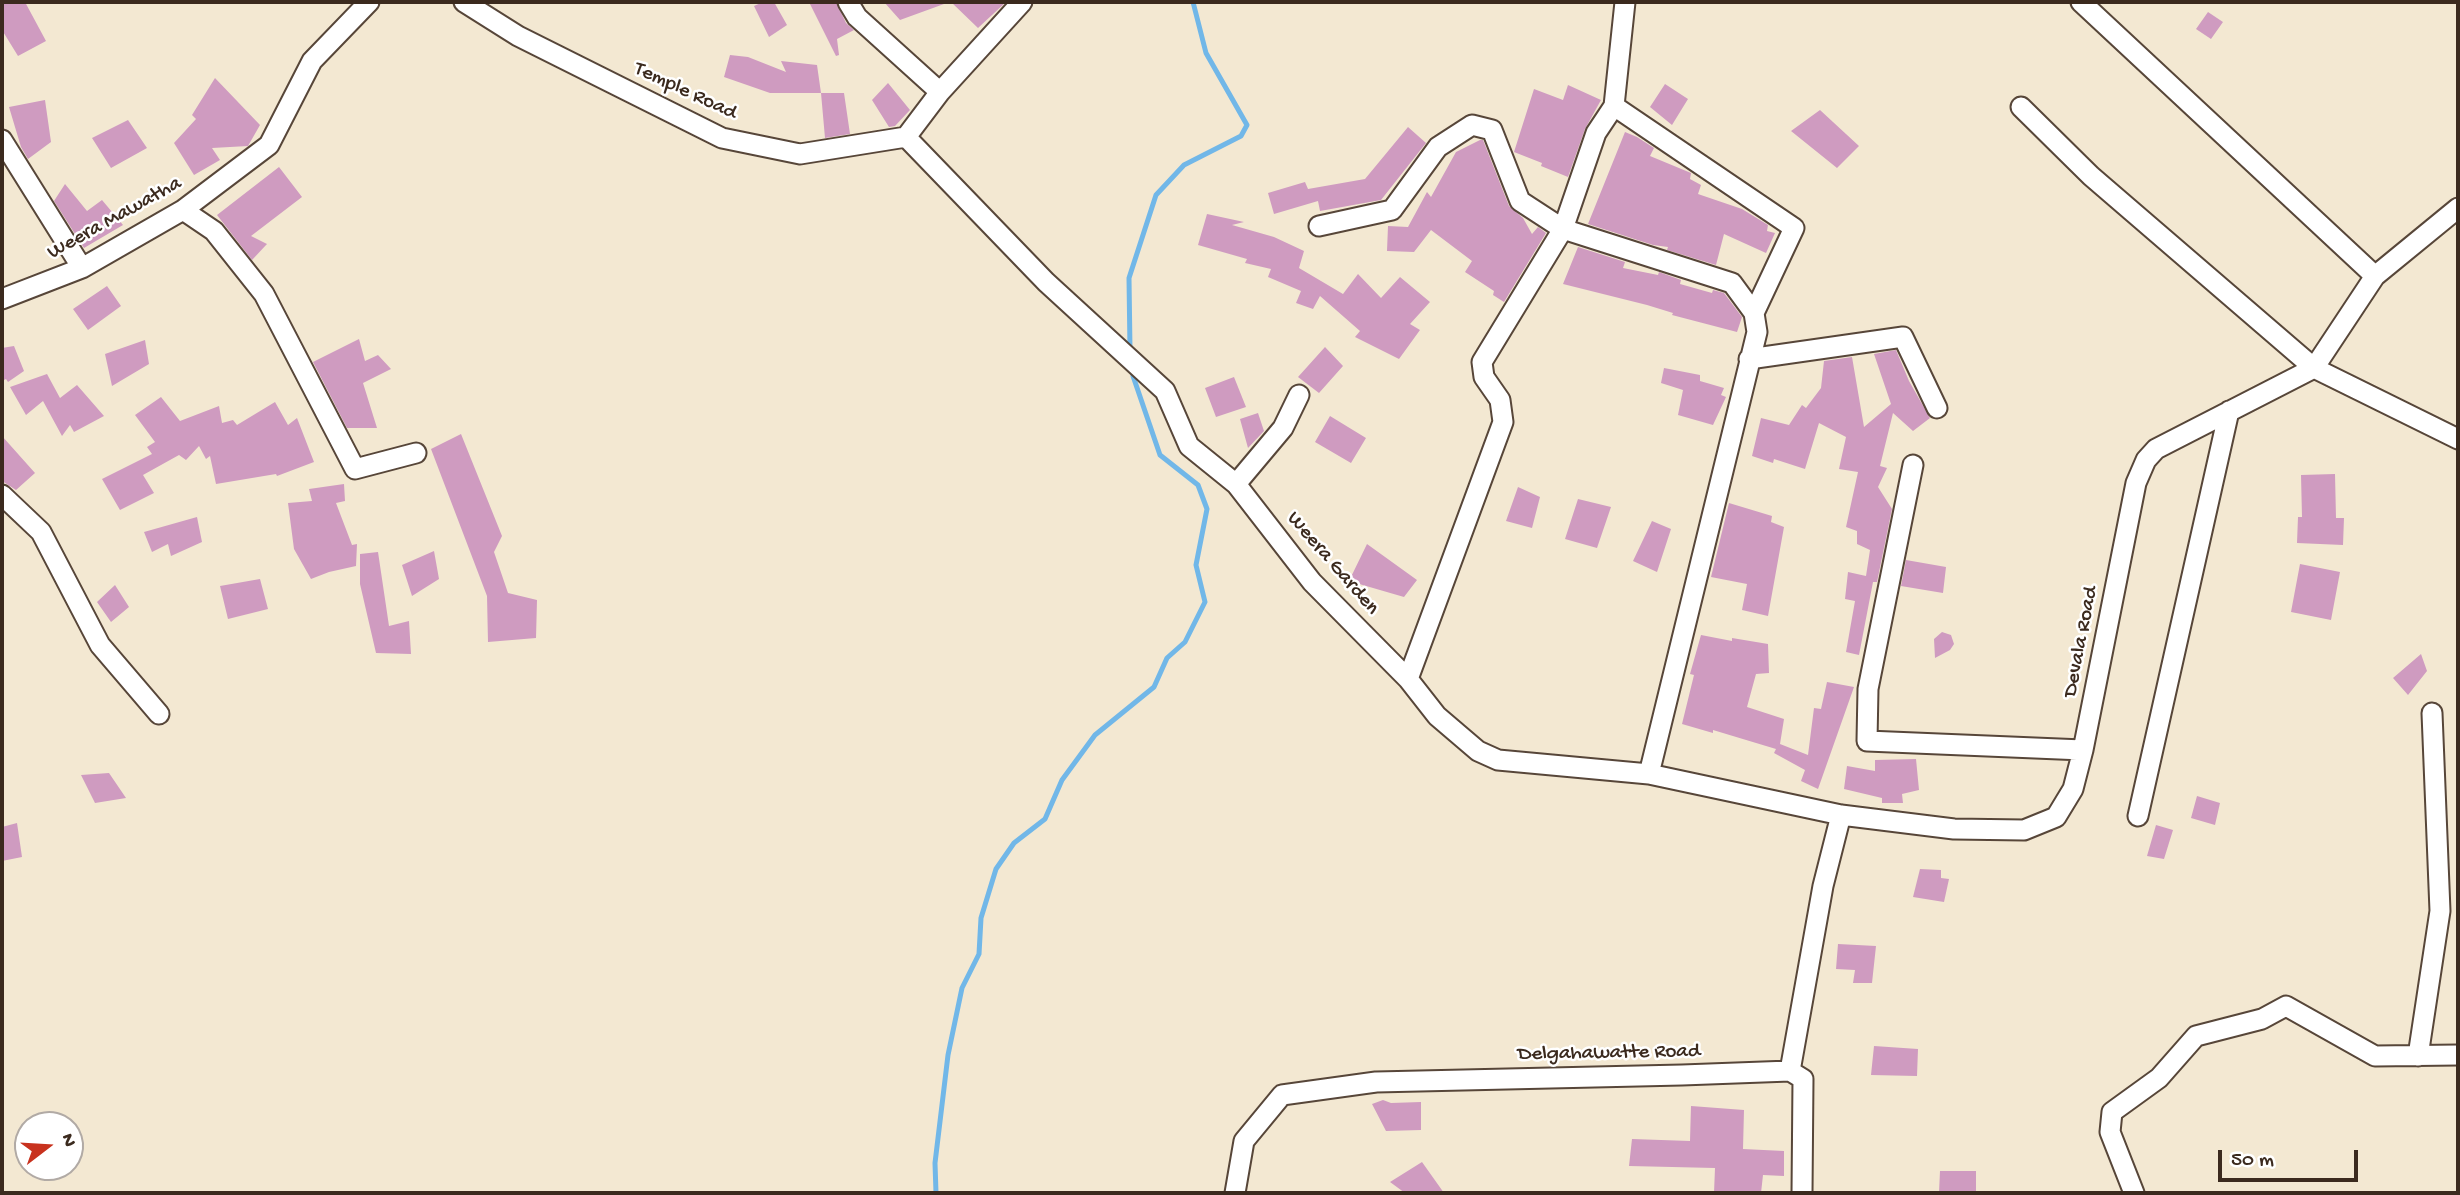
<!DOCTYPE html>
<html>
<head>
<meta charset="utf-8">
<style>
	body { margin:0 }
	#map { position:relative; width:2460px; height:1195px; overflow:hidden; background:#f3e8d2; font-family:"Gochi Hand",sans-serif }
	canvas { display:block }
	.frame { position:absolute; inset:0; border:4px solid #3b2a1e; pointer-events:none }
	.north { position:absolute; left:14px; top:1111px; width:70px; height:70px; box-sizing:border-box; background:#fff; border:2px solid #b1aaa5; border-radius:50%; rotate:73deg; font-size:19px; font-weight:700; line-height:28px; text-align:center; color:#3b2a1e }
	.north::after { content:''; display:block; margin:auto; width:24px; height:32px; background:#c8321e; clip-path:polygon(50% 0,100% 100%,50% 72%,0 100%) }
	.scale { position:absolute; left:2218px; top:1150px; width:140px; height:32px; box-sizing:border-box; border:4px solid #3b2a1e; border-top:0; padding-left:9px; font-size:21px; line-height:24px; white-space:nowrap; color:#3b2a1e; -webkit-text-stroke:5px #fff; paint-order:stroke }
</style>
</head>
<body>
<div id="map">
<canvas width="2460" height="1195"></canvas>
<div class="frame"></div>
<div class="north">N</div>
<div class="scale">50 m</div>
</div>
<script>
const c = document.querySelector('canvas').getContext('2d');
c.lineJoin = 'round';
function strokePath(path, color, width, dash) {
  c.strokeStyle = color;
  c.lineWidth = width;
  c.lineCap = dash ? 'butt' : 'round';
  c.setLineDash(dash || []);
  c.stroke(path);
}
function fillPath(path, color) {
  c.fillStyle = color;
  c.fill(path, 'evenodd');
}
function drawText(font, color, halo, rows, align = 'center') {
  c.font = font + ' "Gochi Hand",sans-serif';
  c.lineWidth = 5;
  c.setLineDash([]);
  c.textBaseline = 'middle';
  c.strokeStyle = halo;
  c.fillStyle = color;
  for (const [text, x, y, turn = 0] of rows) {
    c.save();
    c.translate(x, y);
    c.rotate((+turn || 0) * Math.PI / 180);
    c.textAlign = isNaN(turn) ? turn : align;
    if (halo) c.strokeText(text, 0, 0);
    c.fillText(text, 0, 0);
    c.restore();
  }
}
const stream = new Path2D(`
	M 1130,350 L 1129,278 L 1156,195 L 1184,165 L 1241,136 L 1247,125 L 1206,53 L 1193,2
	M 936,1193 L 935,1163 L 948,1055 L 962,988 L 979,954 L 981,918 L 996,869 L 1014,843 L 1045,819 L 1062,780 L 1095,735 L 1154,687 L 1167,658 L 1185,642 L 1205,602 L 1196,565 L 1207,509 L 1198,485 L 1160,455 L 1133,376`);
const building = new Path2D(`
	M 2,2 L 25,2 L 46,41 L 18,56 L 2,30 Z
	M 763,2 L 774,2 L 787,25 L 769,37 L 754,6 Z
	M 809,2 L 836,2 L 846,23 L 854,30 L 837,39 L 839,55 L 836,56 Z
	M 884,2 L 944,2 L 944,4 L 900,20 Z
	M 951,2 L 1006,2 L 978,28 Z
	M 2208,12 L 2223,22 L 2211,39 L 2196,29 Z
	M 730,55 L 748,57 L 786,72 L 781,61 L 817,65 L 821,93 L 770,93 L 724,77 Z
	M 215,78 L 260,125 L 248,146 L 212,148 L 220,160 L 194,175 L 174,143 L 196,119 L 192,115 Z
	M 888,83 L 910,110 L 895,126 L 889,127 L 872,100 Z
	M 1665,84 L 1688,99 L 1672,125 L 1650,107 Z
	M 1568,85 L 1601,100 L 1585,129 L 1568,177 L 1541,166 L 1542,163 L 1514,152 L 1534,89 L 1563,100 Z
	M 821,93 L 844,93 L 850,134 L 825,138 Z
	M 45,100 L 51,142 L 28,159 L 21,147 L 9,107 Z
	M 1820,110 L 1859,146 L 1837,168 L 1791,131 Z
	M 128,120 L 147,148 L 111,168 L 92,138 Z
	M 1408,127 L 1426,143 L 1381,200 L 1320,211 L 1318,201 L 1274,214 L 1268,193 L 1305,182 L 1308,189 L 1365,179 Z
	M 1625,132 L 1637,137 L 1654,148 L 1650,156 L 1691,173 L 1690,179 L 1701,185 L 1698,194 L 1742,209 L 1768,225 L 1767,231 L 1775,233 L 1766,253 L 1724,234 L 1716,265 L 1667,250 L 1668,247 L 1653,245 L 1588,224 Z
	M 1480,140 L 1483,140 L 1509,206 L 1523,218 L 1532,234 L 1538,227 L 1546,233 L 1504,302 L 1493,295 L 1494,291 L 1465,272 L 1472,261 L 1431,230 L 1414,252 L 1387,251 L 1388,226 L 1408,227 L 1427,192 L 1431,197 L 1456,152 Z
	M 279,167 L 302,197 L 251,236 L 267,244 L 252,260 L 217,215 Z
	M 65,184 L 87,211 L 102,200 L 123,225 L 84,248 L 54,201 Z
	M 1207,214 L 1244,222 L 1232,225 L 1274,237 L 1304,251 L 1299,268 L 1343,294 L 1358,274 L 1381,298 L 1400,277 L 1430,302 L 1410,324 L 1420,330 L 1399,359 L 1355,337 L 1360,331 L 1320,296 L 1313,309 L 1296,303 L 1301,291 L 1268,277 L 1271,269 L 1245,263 L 1247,259 L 1198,245 Z
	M 1578,247 L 1625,262 L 1623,268 L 1658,275 L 1659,272 L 1681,280 L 1680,284 L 1712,293 L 1713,290 L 1724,293 L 1742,317 L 1737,332 L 1672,315 L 1673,313 L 1647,305 L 1563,284 Z
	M 107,286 L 121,306 L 88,330 L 73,309 Z
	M 359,339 L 365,361 L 378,355 L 391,369 L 363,383 L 377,428 L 347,428 L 313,362 Z
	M 145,340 L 149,364 L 112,386 L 105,354 Z
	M 14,346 L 24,371 L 8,382 L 6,379 L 2,381 L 2,348 Z
	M 1325,347 L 1343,366 L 1319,393 L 1298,377 Z
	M 1896,350 L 1909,381 L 1930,418 L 1913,431 L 1893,413 L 1880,466 L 1887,468 L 1878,487 L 1892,509 L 1877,582 L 1873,582 L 1859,655 L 1846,652 L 1855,601 L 1845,599 L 1848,572 L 1866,576 L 1870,550 L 1857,544 L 1857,531 L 1846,527 L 1858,472 L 1839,469 L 1846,437 L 1819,423 L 1805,469 L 1774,459 L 1773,463 L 1752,456 L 1761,418 L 1789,425 L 1802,405 L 1806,408 L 1821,388 L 1824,361 L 1852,357 L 1864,427 L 1891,404 L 1874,354 Z
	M 1664,368 L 1700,375 L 1700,381 L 1724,388 L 1721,395 L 1726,397 L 1713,425 L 1678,415 L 1683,390 L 1661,383 Z
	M 47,374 L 60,398 L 77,385 L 104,416 L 74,432 L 70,425 L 62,436 L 43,401 L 26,415 L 10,387 Z
	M 1234,377 L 1246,407 L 1216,417 L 1205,388 Z
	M 161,397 L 180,421 L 219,406 L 222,423 L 233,420 L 237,425 L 275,402 L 288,425 L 297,418 L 314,462 L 277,476 L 276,474 L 216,484 L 210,456 L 206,459 L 199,446 L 186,460 L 179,455 L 143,475 L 154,493 L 120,510 L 102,479 L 152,454 L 147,447 L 155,442 L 135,415 Z
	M 1258,413 L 1264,431 L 1248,448 L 1240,419 Z
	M 1330,416 L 1366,438 L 1351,463 L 1315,442 Z
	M 461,434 L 502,536 L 494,552 L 508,593 L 537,600 L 536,638 L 488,642 L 487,596 L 431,449 Z
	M 2,436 L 35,473 L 16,490 L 2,481 Z
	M 2335,474 L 2336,518 L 2344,518 L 2343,545 L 2297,543 L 2298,517 L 2302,517 L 2301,475 Z
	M 344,484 L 345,501 L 336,503 L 352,545 L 357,544 L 356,566 L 329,572 L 311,579 L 294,549 L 288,503 L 312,501 L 309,489 Z
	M 1518,487 L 1540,497 L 1532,528 L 1506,521 Z
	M 1578,499 L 1611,507 L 1597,548 L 1565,539 Z
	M 1729,503 L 1772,516 L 1771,522 L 1784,527 L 1768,616 L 1742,610 L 1747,584 L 1711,577 Z
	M 197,517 L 202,542 L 171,556 L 168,544 L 152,552 L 144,532 Z
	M 1652,521 L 1671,529 L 1657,572 L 1633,561 Z
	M 1367,544 L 1417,580 L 1404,597 L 1349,581 Z
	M 434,551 L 439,579 L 412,596 L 402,565 Z
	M 378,552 L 389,626 L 409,621 L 411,654 L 376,653 L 360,584 L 360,554 Z
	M 1906,560 L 1946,567 L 1943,593 L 1901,586 Z
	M 2300,564 L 2340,572 L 2331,620 L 2291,612 Z
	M 260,579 L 268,609 L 228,619 L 220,586 Z
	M 115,585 L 129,607 L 111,622 L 97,602 Z
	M 1942,632 L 1951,635 L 1954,644 L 1950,650 L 1935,658 L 1934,639 Z
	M 1701,635 L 1732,641 L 1732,638 L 1768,644 L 1769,673 L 1756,674 L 1747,707 L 1784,719 L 1780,744 L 1808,755 L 1814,708 L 1821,709 L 1827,682 L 1854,687 L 1818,789 L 1801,781 L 1805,770 L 1774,753 L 1776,749 L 1713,730 L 1713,733 L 1682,724 L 1694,675 L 1690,674 Z
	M 2421,654 L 2427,671 L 2408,695 L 2393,678 Z
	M 1916,759 L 1919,790 L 1902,794 L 1903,803 L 1882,803 L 1882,798 L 1844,789 L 1847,766 L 1875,771 L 1875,760 Z
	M 109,773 L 126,798 L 95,803 L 81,775 Z
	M 2197,796 L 2220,803 L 2215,825 L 2191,818 Z
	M 17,823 L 22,857 L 2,861 L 2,827 Z
	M 2156,825 L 2173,830 L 2164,859 L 2147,856 Z
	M 1920,869 L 1941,870 L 1941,878 L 1949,879 L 1944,902 L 1913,897 Z
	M 1838,944 L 1876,946 L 1872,983 L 1853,983 L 1855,970 L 1836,969 Z
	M 1874,1046 L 1918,1049 L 1917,1076 L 1871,1075 Z
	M 1383,1100 L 1391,1103 L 1421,1102 L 1421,1130 L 1386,1131 L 1372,1104 Z
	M 1691,1106 L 1744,1110 L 1743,1149 L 1784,1151 L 1784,1176 L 1763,1175 L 1761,1193 L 1714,1193 L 1715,1168 L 1629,1166 L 1632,1139 L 1690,1141 Z
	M 1422,1162 L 1444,1193 L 1405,1193 L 1390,1182 Z
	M 1940,1171 L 1976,1171 L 1976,1193 L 1939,1193 Z`);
const minor = new Path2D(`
	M 464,2 L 518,36 L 722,138 L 800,154 L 906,137
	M 848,2 L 857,17 L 940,92 L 906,137
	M 2081,2 L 2375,276
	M 940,92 L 1022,2
	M 1614,106 L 1794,228 L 1754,313
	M 2021,107 L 2091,176 L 2314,368 L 2458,439
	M 906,137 L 1046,282 L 1165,391 L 1189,446 L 1236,484 L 1312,582 L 1408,679 L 1437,716 L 1478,751 L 1498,760 L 1649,774 L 1841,815 L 1954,829 L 2024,830 L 2056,817 L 2073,789 L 2083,750 L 2136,483 L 2146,460 L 2156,449 L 2314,368 L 2375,276 L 2458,208
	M 2,140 L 82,268
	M 183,210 L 214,231 L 264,294 L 355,469 L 416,453
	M 1319,226 L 1392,210 L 1438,147 L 1472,125 L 1492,130 L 1520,201 L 1563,229 L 1732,283 L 1754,313 L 1757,332 L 1649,774
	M 2,299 L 82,268 L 183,210 L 269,145 L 312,61 L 369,2
	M 1749,359 L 1903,337 L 1937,408
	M 1913,465 L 1868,689 L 1867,741 L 2083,750
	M 1236,484 L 1283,428 L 1299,395
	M 2,495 L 41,532 L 100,645 L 159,714
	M 1408,679 L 1503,422 L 1500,400 L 1484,377 L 1482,362 L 1563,229 L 1596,133 L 1614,106 L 1625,2
	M 2138,816 L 2229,411
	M 2418,1056 L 2440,911 L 2432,713
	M 1790,1071 L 1803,1079 L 1802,1193
	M 1235,1193 L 1244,1141 L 1282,1095 L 1376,1082 L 1682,1075 L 1790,1071 L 1823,886 L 1841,815
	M 2134,1193 L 2110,1132 L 2112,1112 L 2159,1078 L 2196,1036 L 2262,1019 L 2286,1006 L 2375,1056 L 2458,1055`);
const streetNames = [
	["Temple Road",685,92,25],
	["Weera Mawatha",115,219,-29],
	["Weera Garden",1332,564,49],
	["Devala Road",2082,642,-79],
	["Delgahawatte Road",1609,1054,-1]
];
strokePath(stream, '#71b7e8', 5);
fillPath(building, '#cf9bc0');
strokePath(minor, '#574639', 23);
strokePath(minor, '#fff', 19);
drawText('21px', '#3b2a1e', '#fff', streetNames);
</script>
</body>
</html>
